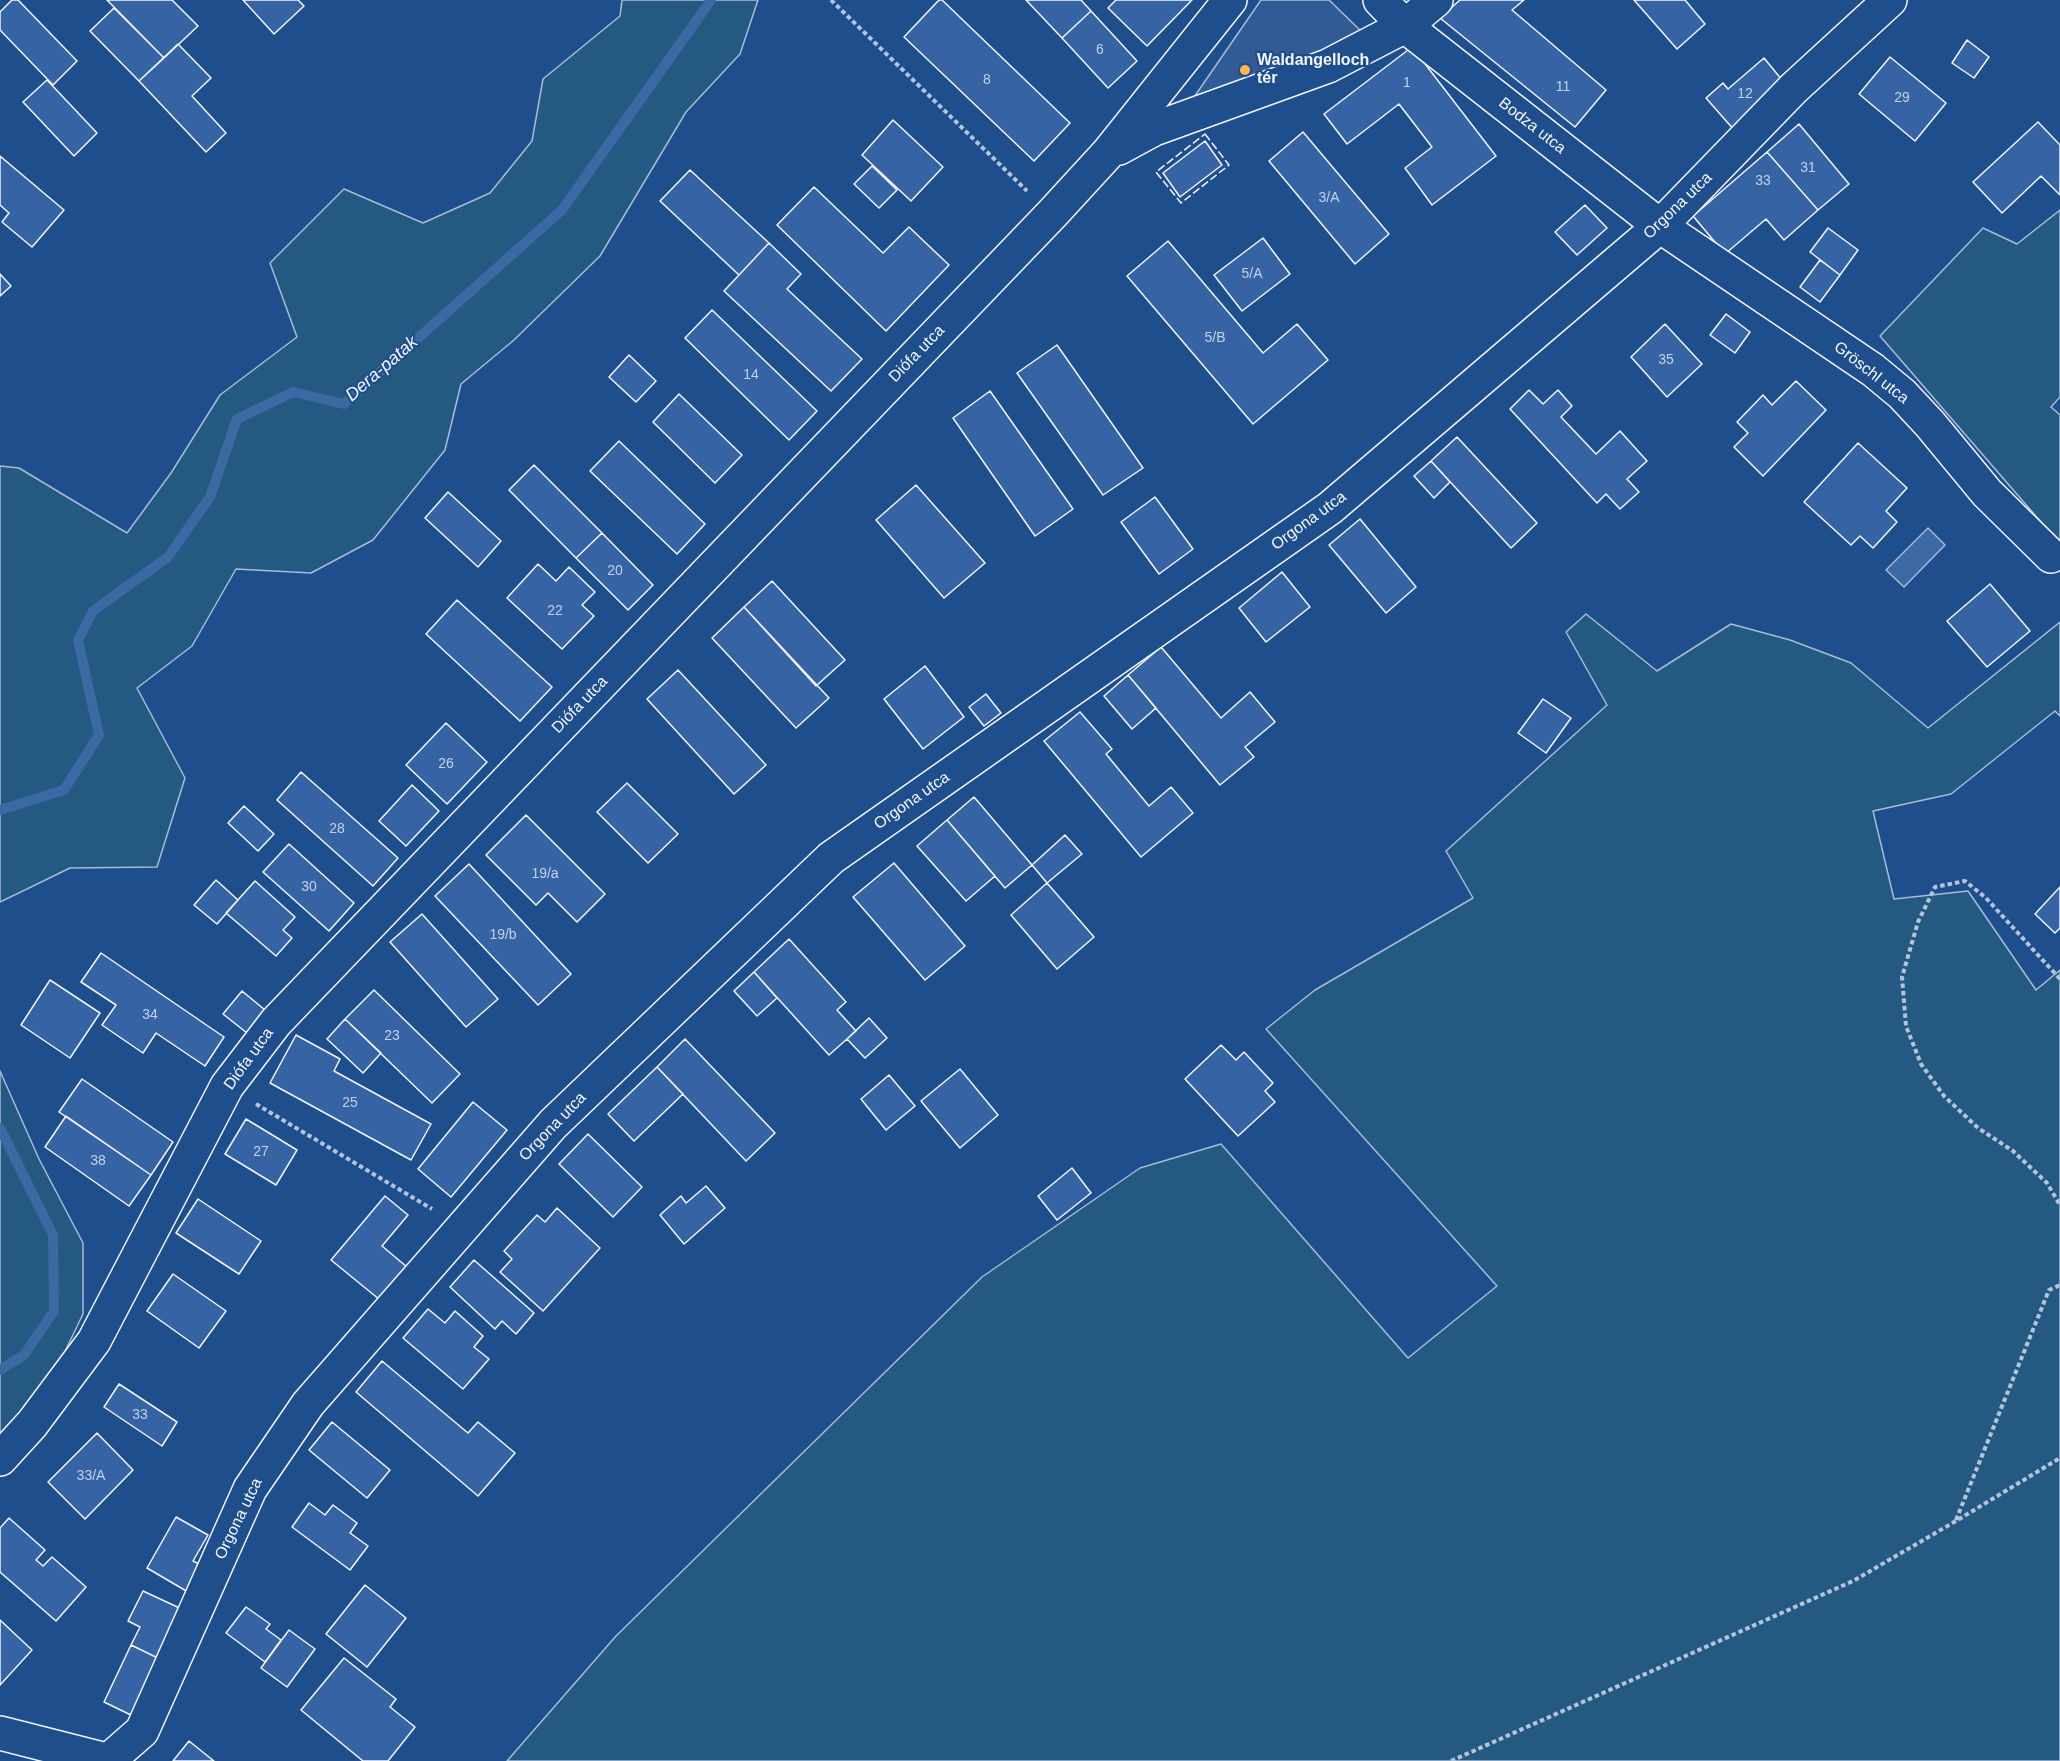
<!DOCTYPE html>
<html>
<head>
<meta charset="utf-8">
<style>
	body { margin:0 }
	canvas { display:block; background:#1f4e8c }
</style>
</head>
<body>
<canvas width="2060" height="1761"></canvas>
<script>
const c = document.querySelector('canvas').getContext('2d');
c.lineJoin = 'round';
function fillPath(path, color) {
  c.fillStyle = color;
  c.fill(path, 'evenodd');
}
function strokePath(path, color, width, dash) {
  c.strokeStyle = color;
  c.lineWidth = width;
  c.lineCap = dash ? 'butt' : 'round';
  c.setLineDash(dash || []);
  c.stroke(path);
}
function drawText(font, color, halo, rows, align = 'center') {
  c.font = font + ' Helvetica,sans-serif';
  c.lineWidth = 4.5;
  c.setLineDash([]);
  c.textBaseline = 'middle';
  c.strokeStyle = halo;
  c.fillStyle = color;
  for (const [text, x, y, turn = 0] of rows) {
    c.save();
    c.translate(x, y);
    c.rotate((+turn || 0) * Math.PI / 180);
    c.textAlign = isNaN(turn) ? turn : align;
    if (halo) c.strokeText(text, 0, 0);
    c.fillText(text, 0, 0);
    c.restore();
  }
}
const green = new Path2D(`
	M 622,0 L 758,0 L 740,54 L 686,112 L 600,256 L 514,340 L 461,384 L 445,450 L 373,540 L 311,573 L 236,569 L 192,646 L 137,688 L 185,778 L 157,867 L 70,868 L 0,902 L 0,466 L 19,468 L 127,533 L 171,473 L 220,395 L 297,337 L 270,263 L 344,189 L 423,223 L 490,193 L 532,141 L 543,79 L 620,16 Z
	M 2060,210 L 2060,397 L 2051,407 L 2060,415 L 2060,544 L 1880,336 L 1983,228 L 2017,244 Z
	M 1586,614 L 1657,671 L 1731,624 L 1790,640 L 1851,663 L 1928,728 L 2060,622 L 2060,716 L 2055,711 L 1951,794 L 1873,811 L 1894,899 L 1968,891 L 2036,990 L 2060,970 L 2060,1761 L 507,1761 L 616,1636 L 982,1277 L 1140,1168 L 1221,1144 L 1408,1358 L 1497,1286 L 1266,1029 L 1315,990 L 1473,898 L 1446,851 L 1607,705 L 1566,632 Z
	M 0,1071 L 39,1159 L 83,1243 L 83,1314 L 55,1372 L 0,1443 Z`);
const parking = new Path2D(`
	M 1261,0 L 1329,0 L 1366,36 L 1190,103 Z`);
const water = new Path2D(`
	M 1928,528 L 1945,545 L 1904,587 L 1886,570 Z`);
const stream = new Path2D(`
	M 0,810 L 64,790 L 99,735 L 78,640 L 93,611 L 168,557 L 210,497 L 237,419 L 293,392 L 344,404 L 562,210 L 711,0
	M 0,1128 L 53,1235 L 54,1311 L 24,1355 L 0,1370`);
const building = new Path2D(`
	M 12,0 L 18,0 L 77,61 L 53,85 L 0,30 L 0,12 Z
	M 107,0 L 172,0 L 198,26 L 164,58 Z
	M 243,0 L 298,0 L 304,6 L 274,34 Z
	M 939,0 L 942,0 L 1070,123 L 1034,161 L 904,37 Z
	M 1026,0 L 1081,0 L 1091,11 L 1062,38 Z
	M 1116,0 L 1192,0 L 1147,46 L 1108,8 Z
	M 1460,0 L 1524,0 L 1512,10 L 1606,90 L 1575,127 L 1440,18 Z
	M 1634,0 L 1685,0 L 1705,24 L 1677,49 Z
	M 114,8 L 164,58 L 139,81 L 90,31 Z
	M 1091,11 L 1137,61 L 1108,88 L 1062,38 Z
	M 1967,40 L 1989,57 L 1974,78 L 1952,63 Z
	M 178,44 L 211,78 L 192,96 L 226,133 L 206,152 L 139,81 Z
	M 1412,47 L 1496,156 L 1432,205 L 1405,168 L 1432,147 L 1399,104 L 1347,144 L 1324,114 Z
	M 1890,57 L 1946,103 L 1915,141 L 1859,94 Z
	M 1764,58 L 1787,86 L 1735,131 L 1706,98 L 1723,83 L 1728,89 Z
	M 47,80 L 97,133 L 74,156 L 23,102 Z
	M 893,120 L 943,167 L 911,201 L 862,155 Z
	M 2038,122 L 2060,145 L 2060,195 L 2041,176 L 2002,213 L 1973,182 Z
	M 1799,124 L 1849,184 L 1818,210 L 1767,152 Z
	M 1303,132 L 1389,234 L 1355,264 L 1269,161 Z
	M 1205,141 L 1222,165 L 1180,197 L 1163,173 Z
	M 1767,152 L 1818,210 L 1784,240 L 1766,219 L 1725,254 L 1693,216 Z
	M 0,156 L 64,210 L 32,247 L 2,222 L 9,213 L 0,205 Z
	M 872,166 L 897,190 L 879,208 L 854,184 Z
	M 690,170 L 769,243 L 739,275 L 660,201 Z
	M 814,187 L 883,253 L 909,227 L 949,265 L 886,331 L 777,225 Z
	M 1585,205 L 1607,228 L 1577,255 L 1555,232 Z
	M 1828,228 L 1858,250 L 1840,275 L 1810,252 Z
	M 1263,238 L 1290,274 L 1242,311 L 1214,275 Z
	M 1168,241 L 1263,353 L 1297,324 L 1328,360 L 1253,424 L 1127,276 Z
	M 769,243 L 801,274 L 787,289 L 862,359 L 831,391 L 724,291 Z
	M 1820,260 L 1840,275 L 1820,302 L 1800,287 Z
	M 0,274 L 11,286 L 0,296 Z
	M 712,310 L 817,411 L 789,440 L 685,338 Z
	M 1726,314 L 1750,332 L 1735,353 L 1710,335 Z
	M 1665,324 L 1702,364 L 1667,397 L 1631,357 Z
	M 1057,345 L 1143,468 L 1103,495 L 1017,373 Z
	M 629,355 L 656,381 L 636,402 L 609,377 Z
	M 1796,381 L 1826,410 L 1763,476 L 1734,447 L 1748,433 L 1737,422 L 1763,395 L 1772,405 Z
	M 1529,390 L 1543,404 L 1558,390 L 1572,406 L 1561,417 L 1596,454 L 1620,431 L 1647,461 L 1627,479 L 1639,492 L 1620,509 L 1606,494 L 1597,503 L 1510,409 Z
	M 990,391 L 1073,509 L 1035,536 L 953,418 Z
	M 679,394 L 742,455 L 715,483 L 653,422 Z
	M 1457,437 L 1537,523 L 1511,548 L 1431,461 Z
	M 619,441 L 705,524 L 677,554 L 590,471 Z
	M 1858,443 L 1907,488 L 1886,511 L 1897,522 L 1873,548 L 1860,536 L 1851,545 L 1804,502 Z
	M 1431,461 L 1450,482 L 1434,498 L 1414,476 Z
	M 534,465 L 602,533 L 576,558 L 509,490 Z
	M 916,485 L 985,563 L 944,598 L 876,520 Z
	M 448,492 L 501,541 L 478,567 L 425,518 Z
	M 1155,497 L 1193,549 L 1159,574 L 1121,522 Z
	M 1360,519 L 1416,587 L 1386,613 L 1329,545 Z
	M 602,533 L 653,585 L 628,610 L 576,558 Z
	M 538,564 L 556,581 L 569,567 L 595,592 L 582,605 L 594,616 L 562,649 L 507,598 Z
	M 1282,572 L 1310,607 L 1266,642 L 1239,608 Z
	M 772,581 L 845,660 L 816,686 L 744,607 Z
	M 1990,584 L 2030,631 L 1987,667 L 1947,621 Z
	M 457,600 L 552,687 L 520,721 L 426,634 Z
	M 744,607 L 829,698 L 796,728 L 712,638 Z
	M 1161,647 L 1221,718 L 1250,692 L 1275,722 L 1245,747 L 1254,757 L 1220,785 L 1128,675 Z
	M 925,666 L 964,717 L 923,749 L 884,699 Z
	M 678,670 L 766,765 L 734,794 L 647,699 Z
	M 1128,675 L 1156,708 L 1132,729 L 1104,696 Z
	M 986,694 L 1001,713 L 984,726 L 969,707 Z
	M 1543,699 L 1571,718 L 1546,753 L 1518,733 Z
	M 1080,712 L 1112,749 L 1106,754 L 1149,806 L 1171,787 L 1193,813 L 1141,857 L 1044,741 Z
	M 446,723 L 487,762 L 447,804 L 406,765 Z
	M 301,772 L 398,858 L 373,886 L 277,800 Z
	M 627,783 L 678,834 L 648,863 L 597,812 Z
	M 412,785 L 439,811 L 406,846 L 379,821 Z
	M 974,797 L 1032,865 L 1005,888 L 947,820 Z
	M 244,806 L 274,834 L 258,851 L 228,823 Z
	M 526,815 L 605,894 L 577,922 L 548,893 L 536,905 L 486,855 Z
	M 947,820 L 995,876 L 966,901 L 917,846 Z
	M 1065,835 L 1082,854 L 1047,883 L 1032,865 Z
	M 289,844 L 354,903 L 329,931 L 263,872 Z
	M 894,863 L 965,946 L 925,980 L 853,897 Z
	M 469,864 L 571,974 L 538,1005 L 435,896 Z
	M 216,880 L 238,900 L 217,924 L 194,905 Z
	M 255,881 L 295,917 L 283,930 L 292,938 L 276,956 L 226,913 Z
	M 1047,883 L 1094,937 L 1057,969 L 1011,915 Z
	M 2060,887 L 2060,928 L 2055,933 L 2035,914 Z
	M 422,914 L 498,999 L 466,1027 L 390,942 Z
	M 789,939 L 846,1002 L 837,1010 L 856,1031 L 829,1055 L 754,972 Z
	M 101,953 L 224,1037 L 205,1066 L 156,1033 L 143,1053 L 102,1025 L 116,1005 L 81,982 Z
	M 754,972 L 777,998 L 757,1016 L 734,991 Z
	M 50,980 L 100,1013 L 70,1058 L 21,1025 Z
	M 374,990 L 460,1074 L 432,1103 L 345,1019 Z
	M 242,991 L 265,1010 L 247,1033 L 223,1014 Z
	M 869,1018 L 887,1038 L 865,1058 L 847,1039 Z
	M 345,1019 L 381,1053 L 363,1073 L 327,1039 Z
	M 296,1035 L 340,1059 L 334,1071 L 431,1124 L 411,1160 L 270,1083 Z
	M 685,1039 L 775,1133 L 746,1161 L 657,1067 Z
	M 1221,1045 L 1236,1060 L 1244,1052 L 1273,1083 L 1265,1091 L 1275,1102 L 1238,1136 L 1185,1079 Z
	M 657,1067 L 683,1094 L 634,1141 L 608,1114 Z
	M 960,1069 L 998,1115 L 960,1148 L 921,1101 Z
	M 889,1075 L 915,1106 L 886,1130 L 861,1099 Z
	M 82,1079 L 173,1142 L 151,1175 L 59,1112 Z
	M 473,1102 L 507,1130 L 451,1197 L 418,1169 Z
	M 66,1116 L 151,1175 L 129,1206 L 45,1147 Z
	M 246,1119 L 297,1150 L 276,1185 L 225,1154 Z
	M 588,1134 L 642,1187 L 613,1217 L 559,1164 Z
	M 1072,1168 L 1091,1193 L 1057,1220 L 1038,1196 Z
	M 706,1186 L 725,1208 L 684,1244 L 660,1215 L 681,1196 L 686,1203 Z
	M 385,1196 L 408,1215 L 382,1246 L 407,1267 L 380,1300 L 331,1260 Z
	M 198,1199 L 261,1241 L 239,1274 L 176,1233 Z
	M 557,1208 L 600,1248 L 543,1311 L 500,1272 L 512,1259 L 504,1251 L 537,1215 L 545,1222 Z
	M 474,1260 L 534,1313 L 516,1334 L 502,1321 L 495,1329 L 450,1287 Z
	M 173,1274 L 226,1311 L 199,1348 L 147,1311 Z
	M 428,1309 L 445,1323 L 455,1311 L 483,1336 L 474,1347 L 489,1359 L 463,1389 L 403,1338 Z
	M 382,1361 L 468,1433 L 478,1422 L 515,1453 L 478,1496 L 356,1392 Z
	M 119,1384 L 177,1422 L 162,1446 L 104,1407 Z
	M 332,1422 L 390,1470 L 367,1498 L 309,1450 Z
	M 97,1433 L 133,1470 L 85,1519 L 48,1482 Z
	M 309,1503 L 325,1515 L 333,1505 L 357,1523 L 350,1533 L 368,1546 L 350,1570 L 292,1527 Z
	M 176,1517 L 208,1535 L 193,1561 L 203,1566 L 188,1592 L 147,1568 Z
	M 9,1518 L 45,1550 L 36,1560 L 43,1566 L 52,1557 L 86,1587 L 56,1621 L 0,1572 L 0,1528 Z
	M 365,1585 L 406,1618 L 367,1667 L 326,1634 Z
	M 143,1591 L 186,1611 L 162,1660 L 131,1645 L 140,1627 L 128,1621 Z
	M 246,1607 L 270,1624 L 266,1629 L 281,1640 L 265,1662 L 226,1633 Z
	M 0,1620 L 32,1650 L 0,1685 Z
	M 289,1630 L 315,1649 L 287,1687 L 261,1668 Z
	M 131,1645 L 162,1660 L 135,1717 L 104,1702 Z
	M 344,1658 L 396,1699 L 390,1707 L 415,1727 L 388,1761 L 363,1761 L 301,1710 Z
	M 189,1741 L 214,1761 L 173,1761 Z`);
const path = new Path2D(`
	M 831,0 L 1027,191
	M 2060,979 L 1986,898 L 1965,881 L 1935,887 L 1918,922 L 1902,977 L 1906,1026 L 1921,1064 L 1944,1096 L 1978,1128 L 2013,1151 L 2047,1183 L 2060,1205
	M 256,1104 L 432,1209
	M 1956,1520 L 2049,1290 L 2060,1285
	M 1451,1761 L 1853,1581 L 1956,1521 L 2060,1458`);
const minor = new Path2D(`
	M 1380,0 L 1405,26 L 1660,226 L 1873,370 L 1902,394 L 1930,424 L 1987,493 L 2051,556
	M 1119,148 L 1154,129 L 1328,66 L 1405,26 L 1436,0
	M 0,1459 L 32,1424 L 94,1341 L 227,1086 L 276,1022 L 1052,214 L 1108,153 L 1230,0
	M 0,1733 L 110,1761
	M 109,1760 L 142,1731 L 250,1489 L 308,1404 L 553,1124 L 831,858 L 1330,508 L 1660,226 L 1794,88 L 1890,0`);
const fence = new Path2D(`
	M 1205,134 L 1229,165 L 1181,203 L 1156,172 Z`);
const markers = [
	[1245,70,6,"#ffb74d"]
];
const numberNames = [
	["6",1100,50],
	["8",987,80],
	["1",1407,83],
	["11",1563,87],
	["12",1745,94],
	["29",1902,98],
	["31",1808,168],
	["33",1763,181],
	["3/A",1329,198],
	["5/A",1252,274],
	["5/B",1215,338],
	["35",1666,360],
	["14",751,375],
	["20",615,571],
	["22",555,611],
	["26",446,764],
	["28",337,829],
	["19/a",545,874],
	["30",309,887],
	["19/b",503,935],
	["34",150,1015],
	["23",392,1036],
	["25",350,1103],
	["27",261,1152],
	["38",98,1161],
	["33",140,1415],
	["33/A",91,1476]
];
const poiNames = [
	["Waldangelloch",1257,61],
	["tér",1257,79]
];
const streetNames = [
	["Bodza utca",1532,126,38],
	["Orgona utca",1678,206,-44],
	["Diófa utca",917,354,-46],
	["Gröschl utca",1871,373,38],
	["Orgona utca",1309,521,-36],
	["Diófa utca",580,705,-46],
	["Orgona utca",912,801,-35],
	["Diófa utca",249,1059,-54],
	["Orgona utca",553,1127,-46],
	["Orgona utca",239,1519,-64]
];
const waterNames = [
	["Dera-patak",382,369,-41]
];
fillPath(green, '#245a82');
strokePath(green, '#a8bbd7', 1.5);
fillPath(parking, '#305b95');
strokePath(parking, '#a8bbd7', 1.5);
fillPath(water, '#3b69a3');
strokePath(water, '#a8bbd7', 1.5);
strokePath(stream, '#3b69a3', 10);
fillPath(building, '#3563a3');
strokePath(building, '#f2f6ff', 1.5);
strokePath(minor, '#f2f6ff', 36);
strokePath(path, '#b3c4dc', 4, [4.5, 3]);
strokePath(minor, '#1f4e8c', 33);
strokePath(fence, '#f2f6ff', 1.5, [8, 3]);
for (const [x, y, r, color] of markers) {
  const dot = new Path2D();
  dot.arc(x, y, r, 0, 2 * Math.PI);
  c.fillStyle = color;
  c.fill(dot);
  strokePath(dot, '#1f4e8c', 2);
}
drawText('14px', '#c3d1e8', null, numberNames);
drawText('bold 16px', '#f2f6ff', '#1f4e8c', poiNames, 'left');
drawText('16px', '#f2f6ff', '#1f4e8c', streetNames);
drawText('italic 18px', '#f2f6ff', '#1f4e8c', waterNames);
</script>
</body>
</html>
